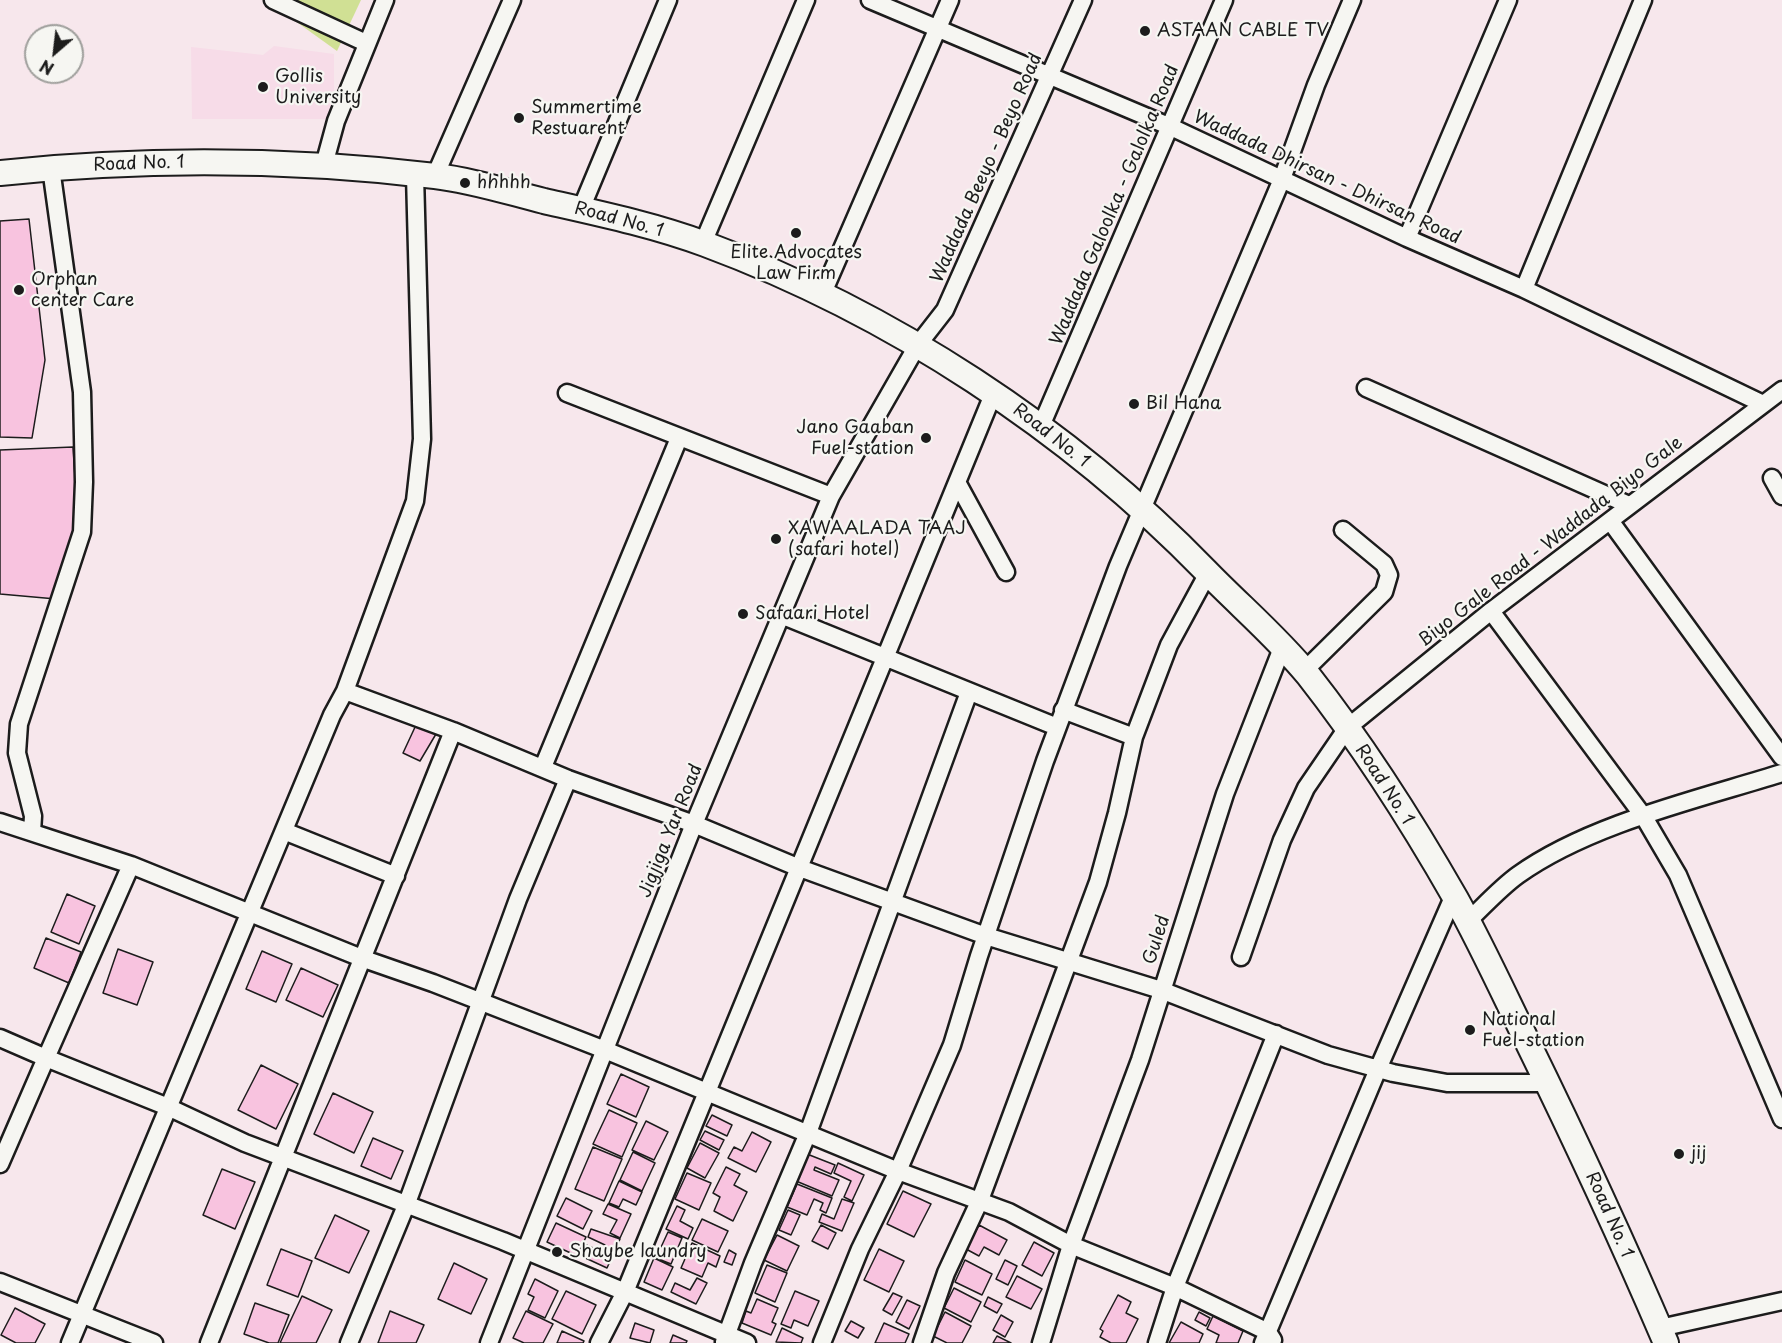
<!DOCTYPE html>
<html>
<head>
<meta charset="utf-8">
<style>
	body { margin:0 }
	#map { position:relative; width:1782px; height:1343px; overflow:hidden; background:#f7e7ec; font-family:"Playpen Sans",sans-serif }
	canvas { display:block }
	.north { position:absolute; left:24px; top:24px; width:60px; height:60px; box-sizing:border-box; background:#f6f6f2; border:2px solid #9f9f9c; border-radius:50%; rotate:208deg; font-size:16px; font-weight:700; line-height:24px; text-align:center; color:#1c1c1c }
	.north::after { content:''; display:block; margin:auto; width:21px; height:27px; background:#1c1c1c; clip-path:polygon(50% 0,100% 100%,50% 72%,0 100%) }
</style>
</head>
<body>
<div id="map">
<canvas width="1782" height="1343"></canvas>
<div class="north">N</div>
</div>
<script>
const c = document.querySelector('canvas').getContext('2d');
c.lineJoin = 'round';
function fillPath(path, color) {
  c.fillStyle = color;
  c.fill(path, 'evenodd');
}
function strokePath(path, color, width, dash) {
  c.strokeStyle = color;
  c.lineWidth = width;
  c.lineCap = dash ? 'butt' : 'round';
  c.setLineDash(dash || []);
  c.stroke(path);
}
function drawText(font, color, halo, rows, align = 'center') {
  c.font = font + ' "Playpen Sans",sans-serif';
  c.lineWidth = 4.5;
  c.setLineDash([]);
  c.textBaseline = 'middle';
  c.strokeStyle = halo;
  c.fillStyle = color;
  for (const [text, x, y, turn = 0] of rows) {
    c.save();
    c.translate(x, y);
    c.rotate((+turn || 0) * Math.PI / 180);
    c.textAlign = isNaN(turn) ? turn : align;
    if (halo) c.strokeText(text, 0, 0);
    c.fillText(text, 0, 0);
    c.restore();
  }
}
const built = new Path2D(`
	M 274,46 L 334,54 L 334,119 L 192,119 L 191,47 L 263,55 Z`);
const green = new Path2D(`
	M 266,0 L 361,0 L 337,51 Z`);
const building = new Path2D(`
	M 29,219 L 45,360 L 32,438 L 0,437 L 0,221 Z
	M 73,447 L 78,522 L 56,599 L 0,594 L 0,450 Z
	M 416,725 L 436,734 L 420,761 L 403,753 Z
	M 67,894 L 95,906 L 79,944 L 51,932 Z
	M 46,938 L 81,952 L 69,983 L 34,968 Z
	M 118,949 L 153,962 L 137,1005 L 103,993 Z
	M 262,951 L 292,964 L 276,1002 L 246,989 Z
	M 301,968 L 338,985 L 323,1017 L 286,1000 Z
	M 261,1065 L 298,1084 L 276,1129 L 238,1110 Z
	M 621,1074 L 649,1087 L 636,1117 L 607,1104 Z
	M 333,1093 L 373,1112 L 354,1153 L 314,1134 Z
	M 609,1110 L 637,1123 L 622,1157 L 593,1144 Z
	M 712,1115 L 732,1125 L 727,1136 L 706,1126 Z
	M 646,1121 L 668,1132 L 654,1160 L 632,1150 Z
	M 705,1131 L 724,1140 L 719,1150 L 700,1140 Z
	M 752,1132 L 771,1142 L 756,1172 L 728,1158 L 734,1147 L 742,1151 Z
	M 373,1138 L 403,1151 L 391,1179 L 361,1166 Z
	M 700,1143 L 719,1153 L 705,1178 L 687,1168 Z
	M 593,1147 L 622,1159 L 604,1201 L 575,1189 Z
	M 633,1152 L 655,1163 L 642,1191 L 620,1180 Z
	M 807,1154 L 835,1165 L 831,1174 L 815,1167 L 814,1170 L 839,1180 L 832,1196 L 796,1181 Z
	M 838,1163 L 864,1175 L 852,1201 L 844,1197 L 851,1181 L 834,1173 Z
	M 726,1167 L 740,1174 L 734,1185 L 747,1192 L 733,1221 L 714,1211 L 720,1197 L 713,1193 Z
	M 222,1169 L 255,1182 L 235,1229 L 203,1215 Z
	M 687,1173 L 711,1183 L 699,1210 L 675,1199 Z
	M 619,1181 L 642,1192 L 636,1205 L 623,1199 L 619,1207 L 609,1203 Z
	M 797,1184 L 832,1198 L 826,1213 L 820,1210 L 823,1203 L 814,1199 L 807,1215 L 787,1207 Z
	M 903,1191 L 931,1204 L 914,1237 L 887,1224 Z
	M 566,1198 L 592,1211 L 583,1229 L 557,1216 Z
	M 842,1199 L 854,1203 L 842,1231 L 819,1222 L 822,1214 L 834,1219 Z
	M 608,1204 L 631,1214 L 620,1238 L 610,1233 L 617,1220 L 603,1214 Z
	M 677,1206 L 685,1210 L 680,1221 L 693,1228 L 688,1239 L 666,1229 Z
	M 788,1210 L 800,1215 L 791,1235 L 779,1230 Z
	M 335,1215 L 369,1231 L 349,1273 L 315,1258 Z
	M 702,1219 L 728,1231 L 718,1252 L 692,1240 Z
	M 556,1223 L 586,1237 L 577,1256 L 547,1242 Z
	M 821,1225 L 836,1233 L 828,1249 L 812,1241 Z
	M 979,1225 L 1007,1240 L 999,1255 L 984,1247 L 979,1256 L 966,1249 Z
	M 591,1229 L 620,1239 L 607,1268 L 579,1255 L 584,1244 L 602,1252 L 605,1245 L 588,1237 Z
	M 668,1232 L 682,1238 L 671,1264 L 656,1258 Z
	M 777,1235 L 799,1246 L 787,1271 L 764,1260 Z
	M 1034,1242 L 1054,1253 L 1042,1276 L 1022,1265 Z
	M 692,1243 L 720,1256 L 716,1267 L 708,1263 L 702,1277 L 681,1268 Z
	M 281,1249 L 312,1261 L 298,1297 L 267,1285 Z
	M 879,1249 L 904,1261 L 889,1292 L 864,1280 Z
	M 729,1250 L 736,1254 L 732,1265 L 724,1262 Z
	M 654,1258 L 673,1267 L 662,1290 L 644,1282 Z
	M 965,1260 L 992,1274 L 982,1295 L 955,1282 Z
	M 1005,1260 L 1017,1266 L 1008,1285 L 996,1279 Z
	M 454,1263 L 487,1279 L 471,1314 L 438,1299 Z
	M 767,1265 L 787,1273 L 775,1302 L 755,1293 Z
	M 1017,1276 L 1042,1289 L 1031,1309 L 1006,1297 Z
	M 697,1278 L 707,1283 L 696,1304 L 671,1292 L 675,1283 L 690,1290 Z
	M 535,1279 L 558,1291 L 545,1318 L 528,1310 L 534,1297 L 528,1294 Z
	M 954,1288 L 981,1302 L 971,1322 L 944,1308 Z
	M 566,1291 L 596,1305 L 582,1334 L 552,1319 Z
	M 795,1291 L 819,1301 L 808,1326 L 794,1320 L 791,1328 L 781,1324 Z
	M 893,1293 L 902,1297 L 892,1315 L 883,1310 Z
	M 1118,1295 L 1131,1302 L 1126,1313 L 1138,1319 L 1126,1343 L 1111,1343 L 1100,1337 L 1103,1331 L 1100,1329 Z
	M 302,1296 L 332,1310 L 316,1343 L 280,1343 Z
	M 988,1297 L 1002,1304 L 997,1313 L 984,1306 Z
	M 757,1299 L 778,1308 L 772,1322 L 776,1324 L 771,1335 L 742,1323 L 746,1311 L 751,1313 Z
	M 907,1300 L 920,1306 L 909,1329 L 896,1322 Z
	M 255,1303 L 289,1315 L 278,1343 L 269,1343 L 244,1334 Z
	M 15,1308 L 45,1324 L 35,1343 L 16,1343 L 1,1335 Z
	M 390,1311 L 424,1325 L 416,1343 L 378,1343 Z
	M 526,1311 L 553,1324 L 543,1343 L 524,1343 L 513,1338 Z
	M 945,1312 L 971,1326 L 962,1343 L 947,1343 L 933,1336 Z
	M 1199,1312 L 1210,1318 L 1206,1326 L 1195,1320 Z
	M 1001,1315 L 1013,1322 L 1005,1337 L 993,1330 Z
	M 1213,1316 L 1243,1331 L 1238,1343 L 1216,1343 L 1219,1335 L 1207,1329 Z
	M 851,1321 L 864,1328 L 858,1338 L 845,1331 Z
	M 1181,1322 L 1203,1334 L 1199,1343 L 1169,1343 Z
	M 635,1323 L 654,1330 L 650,1343 L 630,1338 Z
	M 884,1323 L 909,1334 L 905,1343 L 875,1343 Z
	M 782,1328 L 803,1338 L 801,1343 L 776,1342 Z
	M 562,1331 L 584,1341 L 583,1343 L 557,1343 Z
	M 673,1335 L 687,1341 L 686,1343 L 670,1343 Z
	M 997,1336 L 1011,1343 L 993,1343 Z`);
const minor = new Path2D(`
	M 273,0 L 366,43
	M 870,0 L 1171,127 L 1407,238 L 1524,289 L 1763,404
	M 324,165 L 336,121 L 385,0
	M 435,176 L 512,0
	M 581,209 L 668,0
	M 1407,238 L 1508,0
	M 703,243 L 806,0
	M 1524,289 L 1643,0
	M 822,295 L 950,0
	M 1366,388 L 1629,505
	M 567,393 L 831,496
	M 1041,426 L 1224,0
	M 1772,478 L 1782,496
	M 957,482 L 1006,572
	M 1611,522 L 1782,757
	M 1491,611 L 1644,817 L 1678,875 L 1782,1119
	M 781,615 L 1057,727
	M 1304,671 L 1384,592 L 1389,575 L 1384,564 L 1343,530
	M 345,691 L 415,501 L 422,439 L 415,175
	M 1063,710 L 1134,737
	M 543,767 L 679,438
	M 0,822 L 131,865 L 364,959 L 433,983 L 605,1050 L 898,1171 L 1009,1212 L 1071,1245 L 1175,1287 L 1157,1343
	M 284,831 L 396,876
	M 32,832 L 33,816 L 17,753 L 19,724 L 82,532 L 84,482 L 82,392 L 51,168
	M 1468,921 C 1484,906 1500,888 1518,875 C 1589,824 1699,799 1782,773
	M 1241,957 L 1282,840 L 1306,788 L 1347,728 L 1491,611 L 1782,390
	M 0,1038 L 46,1058 L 131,865
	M 0,1164 L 46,1058 L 168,1107 L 245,1143 L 503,1241 L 747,1343
	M 0,1282 L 154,1343
	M 1660,1328 L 1782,1301
	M 1273,1340 L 1268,1332 L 1175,1287 L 1276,1034
	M 724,1342 L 753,1263 L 808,1133 L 969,692
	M 70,1343 L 332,715 L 345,691 L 453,731 L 568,779 L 694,824 L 797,867 L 986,936 L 1161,990 L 1328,1055 L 1393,1073 L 1447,1083 L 1547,1083
	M 209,1343 L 453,731
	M 349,1343 L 407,1203 L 518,899 L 568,779
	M 489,1343 L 694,824 L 831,496 L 917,346 L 945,310 L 1083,0
	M 599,1343 L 625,1292 L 994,392
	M 822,1343 L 860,1249 L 898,1171 L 952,1045 L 979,956 L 1045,761 L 1118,566 L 1282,179 L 1316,85 L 1352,0
	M 922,1343 L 946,1273 L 980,1200 L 1098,882 L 1117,813 L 1134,737 L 1169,645 L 1208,573
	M 1041,1343 L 1071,1245 L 1140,1060 L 1225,794 L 1282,648
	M 1263,1343 L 1378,1069 L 1454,895`);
const highway = new Path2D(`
	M 0,173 C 144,158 291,159 435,176 C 471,180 508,192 544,201 C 597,213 654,225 705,244 C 891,313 1069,430 1206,571 C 1240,606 1278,638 1308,675 C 1363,745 1412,822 1456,899 C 1481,944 1503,992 1526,1039 C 1575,1139 1622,1240 1666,1343`);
const markers = [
	[1145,31,6,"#1c1c1c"],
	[263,87,6,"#1c1c1c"],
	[519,118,6,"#1c1c1c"],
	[465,183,6,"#1c1c1c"],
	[796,233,6,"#1c1c1c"],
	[19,290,6,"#1c1c1c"],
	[1134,404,6,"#1c1c1c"],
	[926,438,6,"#1c1c1c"],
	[776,539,6,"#1c1c1c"],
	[743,614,6,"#1c1c1c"],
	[1470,1030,6,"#1c1c1c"],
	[1679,1154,6,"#1c1c1c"],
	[557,1252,6,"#1c1c1c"]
];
const poiNames = [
	["ASTAAN CABLE TV",1157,31],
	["Gollis",275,77],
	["University",275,98],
	["Summertime",531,108],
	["Restuarent",531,129],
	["hhhhh",477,183],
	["Elite Advocates",796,253,"center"],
	["Law Firm",796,274,"center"],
	["Orphan",31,280],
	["center Care",31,301],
	["Bil Hana",1146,404],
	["Jano Gaaban",914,428,"right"],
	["Fuel-station",914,449,"right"],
	["XAWAALADA TAAJ",788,529],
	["(safari hotel)",788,550],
	["Safaari Hotel",755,614],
	["National",1482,1020],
	["Fuel-station",1482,1041],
	["jij",1691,1154],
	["Shaybe laundry",569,1252]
];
const streetNames = [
	["Road No. 1",139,164,-2],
	["Waddada Beeyo - Beyo Road",987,168,-66],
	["Waddada Dhirsan - Dhirsan Road",1327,178,25],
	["Waddada Galoolka - Galolka Road",1115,205,-67],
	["Road No. 1",619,220,15],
	["Road No. 1",1051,436,38],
	["Biyo Gale Road - Waddada Biyo Gale",1551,542,-38],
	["Road No. 1",1384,785,57],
	["Jigjiga Yar Road",671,831,-68],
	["Guled",1157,940,-72],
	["Road No. 1",1609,1215,66]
];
fillPath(built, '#f7dce8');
fillPath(green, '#d0e094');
fillPath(building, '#f8c3df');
strokePath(building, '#1c1c1c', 1.5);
strokePath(minor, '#1c1c1c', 21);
strokePath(highway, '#1c1c1c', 28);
strokePath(minor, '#f6f6f2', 16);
strokePath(highway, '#f6f6f2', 24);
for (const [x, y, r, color] of markers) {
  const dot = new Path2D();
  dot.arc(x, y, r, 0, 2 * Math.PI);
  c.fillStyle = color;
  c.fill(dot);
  strokePath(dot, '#f6f6f2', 2);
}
drawText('18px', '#1c1c1c', '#f6f6f2', poiNames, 'left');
drawText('18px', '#1c1c1c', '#f6f6f2', streetNames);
</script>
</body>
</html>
